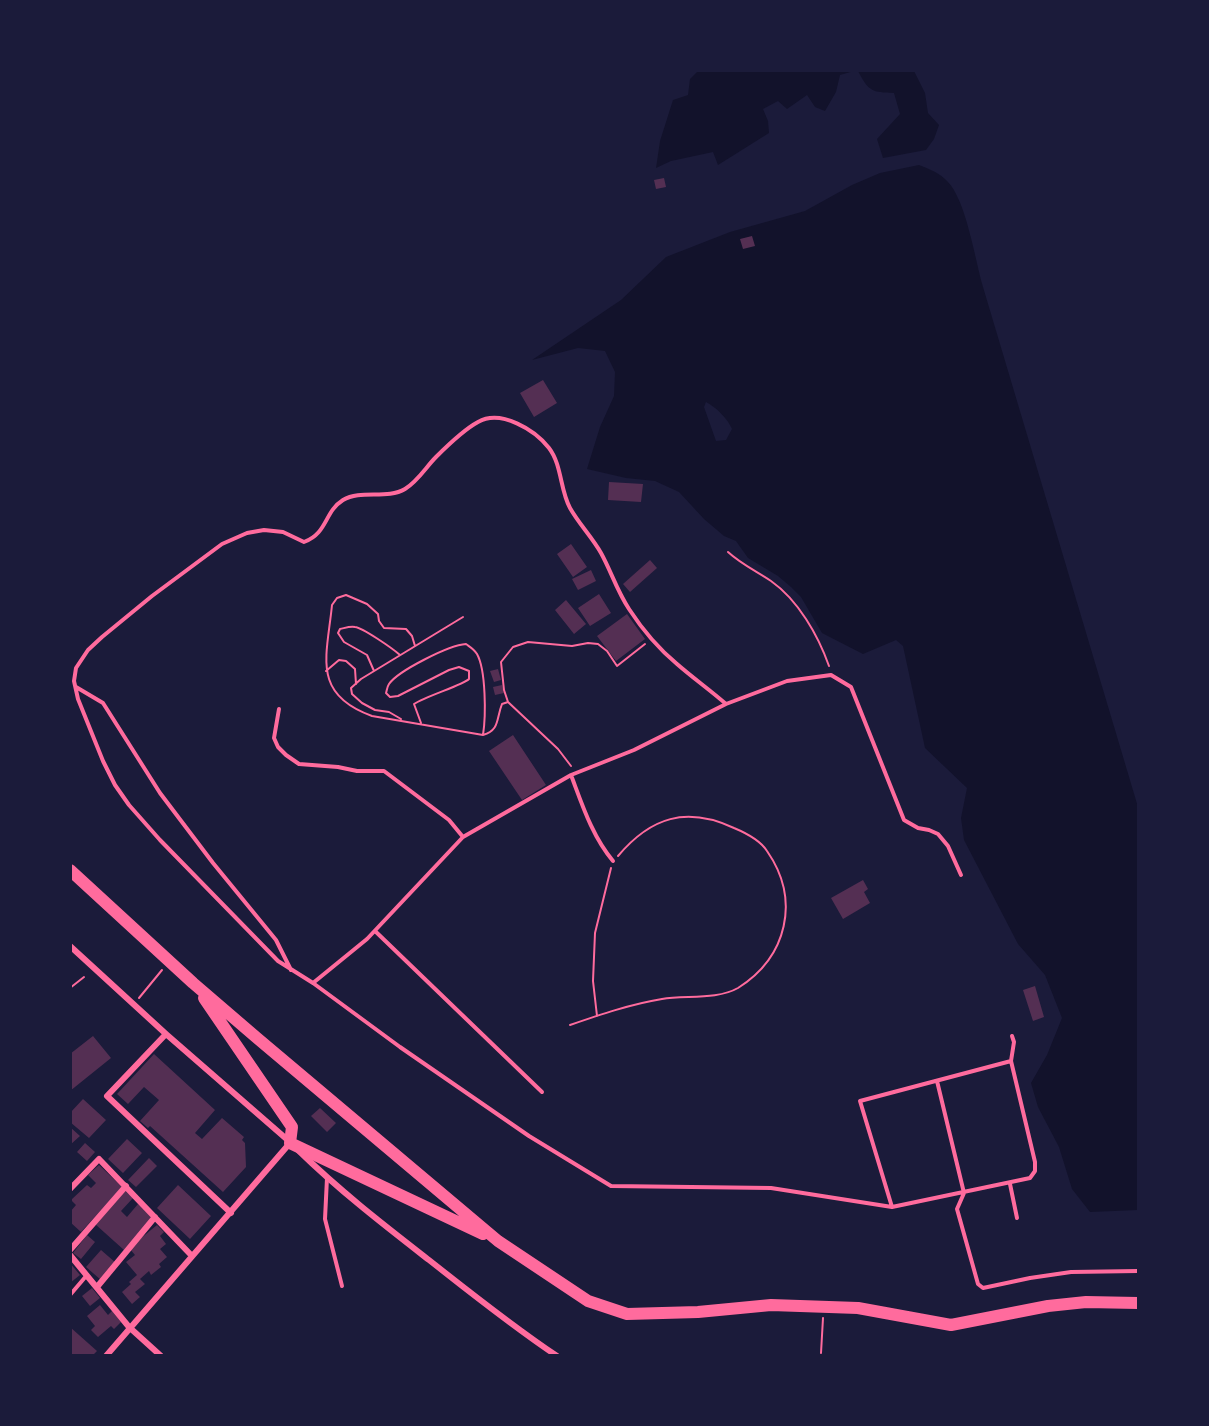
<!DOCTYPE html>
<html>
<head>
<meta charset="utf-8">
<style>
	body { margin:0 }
	#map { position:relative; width:1209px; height:1426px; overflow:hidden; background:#1b1b3a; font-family:"Crimson Pro",serif }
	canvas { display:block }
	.frame { position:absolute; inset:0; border:72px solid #1b1b3a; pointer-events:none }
</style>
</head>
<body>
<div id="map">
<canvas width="1209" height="1426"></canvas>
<div class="frame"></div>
</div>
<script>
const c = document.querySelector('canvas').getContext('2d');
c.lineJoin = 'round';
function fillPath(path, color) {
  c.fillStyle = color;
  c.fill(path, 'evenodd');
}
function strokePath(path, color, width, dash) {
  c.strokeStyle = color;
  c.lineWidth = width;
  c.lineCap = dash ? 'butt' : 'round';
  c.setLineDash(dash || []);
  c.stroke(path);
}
const water = new Path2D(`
	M 698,71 L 698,70 L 854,71 L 840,75 L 836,92 L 825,111 L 815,107 L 807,95 L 787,109 L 778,101 L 763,109 L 768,121 L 769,133 L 718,165 L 713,152 L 671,161 L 656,168 L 660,141 L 673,100 L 688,95 L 690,79 Z
	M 858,71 L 914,71 L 925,93 L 928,113 L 939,125 L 934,139 L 926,150 L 883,158 L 877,139 L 900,114 L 894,93 C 872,92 869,92 858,71 Z
	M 919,165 C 929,169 940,173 947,181 C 966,199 975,260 983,287 L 1138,807 L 1138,1210 L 1090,1212 L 1072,1189 L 1059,1147 L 1038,1107 L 1031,1083 L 1047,1055 L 1062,1018 L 1045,975 L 1018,944 L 964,840 L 961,818 L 967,788 L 925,748 L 903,646 L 896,640 L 863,654 L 822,633 L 801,597 L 791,587 L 778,576 L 748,558 L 736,541 L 724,536 L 704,519 L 679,492 L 655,481 L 626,478 L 587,469 L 600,427 L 614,396 L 615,372 L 605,351 L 578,348 L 532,360 L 621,300 L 666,257 L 730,232 L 805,211 L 852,185 L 880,173 ZM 706,402 C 716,407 728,419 732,429 L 726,440 L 716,441 L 704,407 Z`);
const building = new Path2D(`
	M 664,178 L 666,187 L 656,189 L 654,180 Z
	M 752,236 L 755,246 L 743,249 L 740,239 Z
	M 543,380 L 557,403 L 534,417 L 520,393 Z
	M 609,482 L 643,484 L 641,502 L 608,500 Z
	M 571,544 L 587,567 L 573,577 L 557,554 Z
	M 650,560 L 657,568 L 630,592 L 623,584 Z
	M 591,570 L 596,581 L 578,590 L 572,579 Z
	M 599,594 L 611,613 L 590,626 L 578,608 Z
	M 566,600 L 586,624 L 574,634 L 555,610 Z
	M 627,614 L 645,639 L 616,661 L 597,636 Z
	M 498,669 L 501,680 L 494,682 L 490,671 Z
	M 502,685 L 504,693 L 495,695 L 493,687 Z
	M 513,735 L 546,785 L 522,800 L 489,751 Z
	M 863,880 L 868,889 L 864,892 L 870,903 L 843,919 L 831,898 Z
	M 1035,986 L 1044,1017 L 1033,1021 L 1023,990 Z
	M 93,1036 L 111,1058 L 70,1091 L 70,1054 Z
	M 154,1054 L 215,1110 L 195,1133 L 202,1139 L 222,1118 L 244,1137 L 242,1140 L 245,1143 L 246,1167 L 223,1192 L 150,1126 L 148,1128 L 140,1121 L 159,1100 L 144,1087 L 128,1104 L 117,1094 Z
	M 83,1099 L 106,1120 L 89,1138 L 70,1122 L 70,1113 Z
	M 320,1108 L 336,1123 L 327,1132 L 311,1116 Z
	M 70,1127 L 80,1136 L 70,1145 Z
	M 127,1139 L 142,1153 L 123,1173 L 108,1159 Z
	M 85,1143 L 95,1152 L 87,1161 L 77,1152 Z
	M 149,1158 L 157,1166 L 136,1187 L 128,1180 Z
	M 99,1165 L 122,1187 L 81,1232 L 70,1222 L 72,1215 L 70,1212 L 76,1205 L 71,1200 L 87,1185 L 91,1188 L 96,1183 L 88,1175 Z
	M 178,1185 L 211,1216 L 190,1239 L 157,1208 Z
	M 125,1191 L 133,1198 L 121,1211 L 127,1217 L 138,1204 L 153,1217 L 124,1250 L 95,1224 Z
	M 157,1225 L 164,1232 L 160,1236 L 166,1244 L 160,1249 L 167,1257 L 159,1264 L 161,1267 L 151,1275 L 149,1271 L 140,1279 L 145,1284 L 135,1292 L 140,1297 L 132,1304 L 122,1292 L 131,1284 L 129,1282 L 137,1275 L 126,1262 L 135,1255 L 129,1248 Z
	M 87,1235 L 95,1242 L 81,1259 L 73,1253 Z
	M 101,1250 L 116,1263 L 101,1280 L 86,1267 Z
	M 70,1263 L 80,1275 L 70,1283 Z
	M 92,1288 L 100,1298 L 90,1306 L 82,1296 Z
	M 100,1305 L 108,1315 L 112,1311 L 121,1322 L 114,1329 L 111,1326 L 98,1337 L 91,1330 L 95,1326 L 87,1316 Z
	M 70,1327 L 97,1351 L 92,1356 L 70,1356 Z`);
const path = new Path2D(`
	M 728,552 C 741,564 756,571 771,581 C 798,600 818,635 829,666
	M 415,646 L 412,636 L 406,629 L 384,628 L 379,621 L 378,614 L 367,604 L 346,595 L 337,598 L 332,605 C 327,656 311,694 372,716 L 483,735 C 500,730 496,719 502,704 L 508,702
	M 326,671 L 339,660 L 346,661 L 355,669 L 356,684
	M 374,671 L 367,655 L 344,642 L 338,633 L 340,629 C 345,628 350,626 355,627 C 363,628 392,648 400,655
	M 401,719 L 389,712 L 375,710 L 362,703 L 352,694 L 351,688 L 361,679 L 463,617
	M 421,723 L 414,704 C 426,696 463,685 469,679 L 469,671 L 459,667 L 449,670 L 398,696 L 390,697 L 386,693 C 387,690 387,687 389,684 C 398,671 449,645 466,644 C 470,647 474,649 477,654 C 486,670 486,716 483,735
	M 571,766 L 558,749 L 508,702 L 504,690 L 501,662 L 513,647 L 528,642 L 572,646 L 588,643 L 598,644 L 607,651 L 617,666 L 645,644
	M 70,988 L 84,977
	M 139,998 L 162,970
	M 597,1016 L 593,981 L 595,933 L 611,868
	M 570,1025 C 599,1015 631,1004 662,999 C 685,995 717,1000 738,988 C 787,957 801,900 767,851 C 760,840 746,833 734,828 C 686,806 651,817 618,856
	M 821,1353 L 823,1318`);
const service = new Path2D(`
	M 76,687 L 103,703 L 160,793 L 213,863 L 276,940 L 291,970
	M 726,704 C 710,690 693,678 677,664 C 659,649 642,629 629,609 C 617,591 611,571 601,553 C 592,537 579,524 570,508 C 560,490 562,465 549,448 C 535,430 501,409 478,422 C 465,429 447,446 436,457 C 426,467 418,481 405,489 C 387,500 361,489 343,500 C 324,512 328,533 304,542 L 283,532 L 264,530 L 247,533 L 222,544 L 152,596 L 102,637 L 88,650 L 76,668 L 74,681 L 78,699 L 103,761 L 115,785 L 129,805 L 160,840 L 278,961 L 313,983 L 400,1047 L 529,1136 L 611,1186 L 771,1188 L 892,1207 L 1030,1178 L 1035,1171 L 1035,1162 L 1011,1061 L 1014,1042 L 1012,1036
	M 279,709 L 274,738 L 278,747 L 286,755 L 299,764 L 338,767 L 357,771 L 384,771 L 449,820 L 463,837
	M 571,775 C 582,804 592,836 613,861
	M 375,931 L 542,1092
	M 313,983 L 367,939 L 463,837 L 571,775 L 634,750 L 726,704 L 787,681 L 831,675 L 851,687 L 904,820 L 918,828 L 929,830 L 938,834 L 948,846 L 961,875
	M 937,1081 L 964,1193 L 957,1209 L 978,1284 L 983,1288 L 1030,1278 L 1071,1272 L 1138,1271
	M 327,1178 L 325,1219 L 342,1286
	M 1010,1184 L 1017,1218
	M 892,1207 L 860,1101 L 1011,1061
	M 70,1295 L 87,1275`);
const minor = new Path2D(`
	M 70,946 L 166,1034 L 290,1142
	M 166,1034 L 107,1096 L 231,1213
	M 299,1151 C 340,1191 384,1225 429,1260 C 471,1293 512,1326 557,1356
	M 70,1189 L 99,1159 L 192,1256
	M 70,1250 L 126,1186
	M 70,1255 L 129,1327 L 161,1356
	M 97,1287 L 155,1217
	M 106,1356 L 290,1143`);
const primary = new Path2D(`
	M 70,870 L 193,983 L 257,1038 L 498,1241 L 588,1301 L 627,1314 L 698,1312 L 771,1305 L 858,1308 L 951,1325 L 1048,1306 L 1086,1302 L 1138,1303
	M 204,998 L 292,1127 L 290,1143 L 483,1234`);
fillPath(water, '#12122b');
fillPath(building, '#542f53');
strokePath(path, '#ff6b9d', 2);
strokePath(service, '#ff6b9d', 4);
strokePath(minor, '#ff6b9d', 6);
strokePath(primary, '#ff6b9d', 12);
</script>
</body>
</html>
